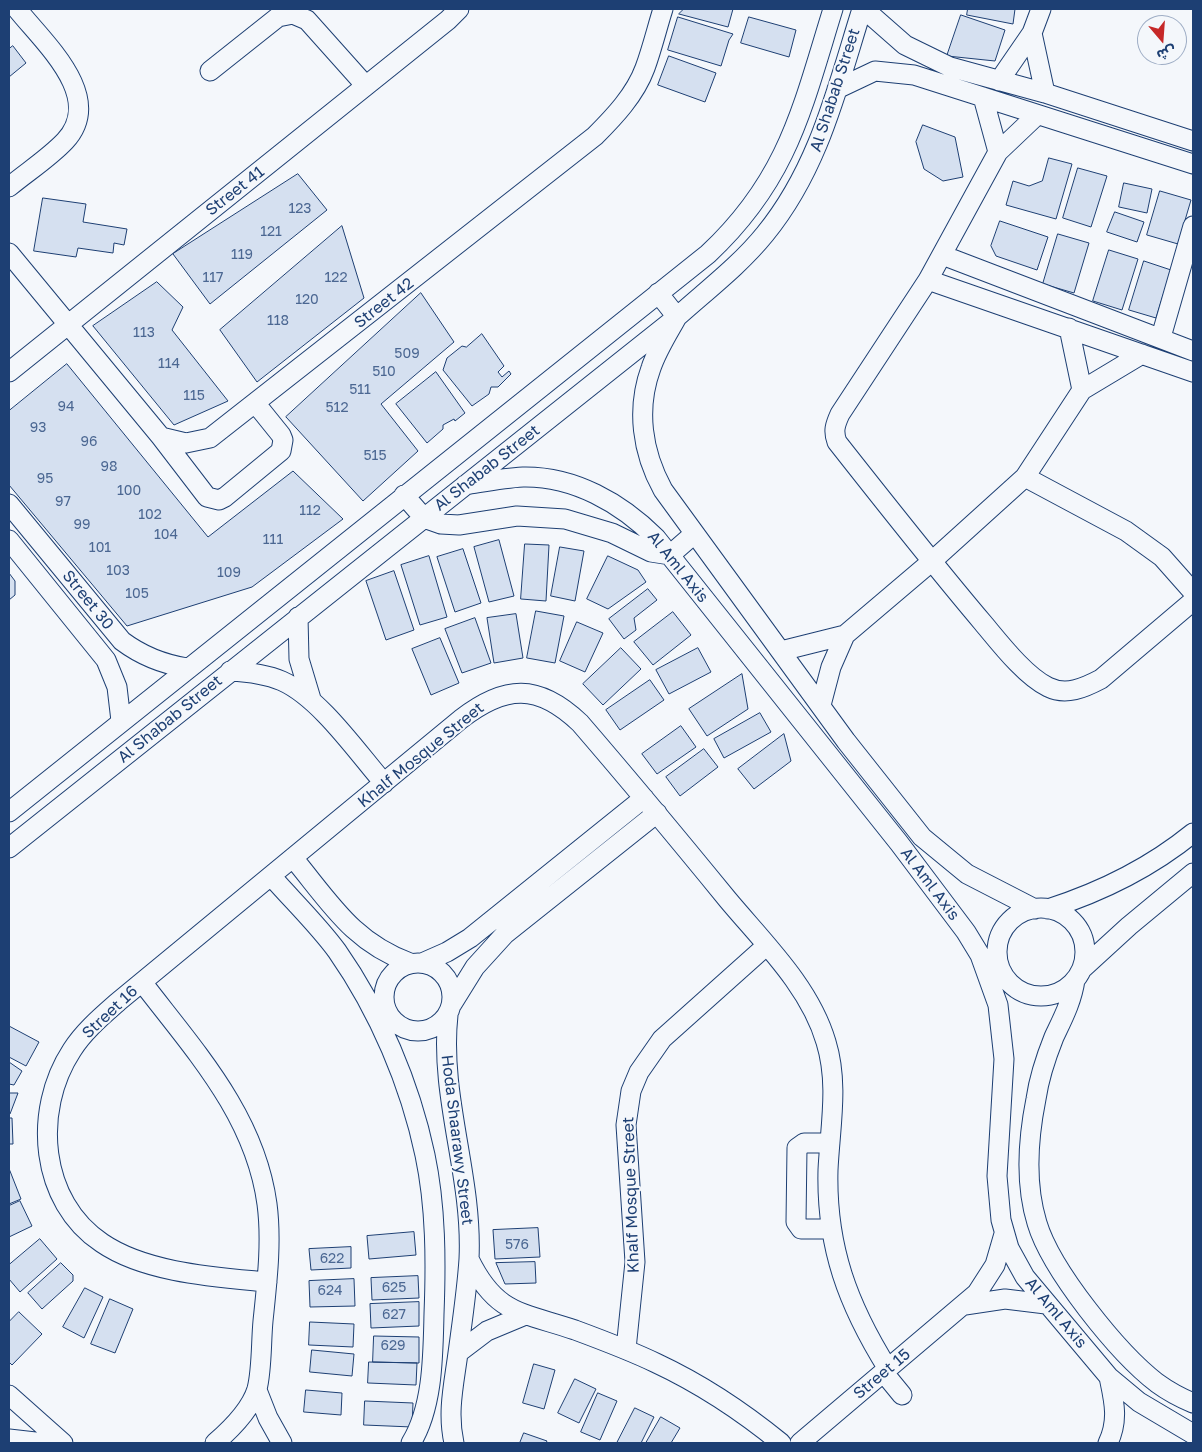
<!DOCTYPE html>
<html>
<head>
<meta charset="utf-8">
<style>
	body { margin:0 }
	#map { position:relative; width:1202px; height:1452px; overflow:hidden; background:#f4f7fb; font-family:"Golos Text","Noto Sans Arabic",sans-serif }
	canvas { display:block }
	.frame { position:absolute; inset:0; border:10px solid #1d3f73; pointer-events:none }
	.north { position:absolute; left:1137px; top:15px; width:50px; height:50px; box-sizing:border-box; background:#f4f7fb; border:1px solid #9eadc5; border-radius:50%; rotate:162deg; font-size:14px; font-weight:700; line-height:20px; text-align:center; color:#1d3f73 }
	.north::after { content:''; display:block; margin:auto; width:18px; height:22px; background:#c62828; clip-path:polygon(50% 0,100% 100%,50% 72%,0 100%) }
</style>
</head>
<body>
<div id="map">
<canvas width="1202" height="1452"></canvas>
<div class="frame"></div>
<div class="north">ش</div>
</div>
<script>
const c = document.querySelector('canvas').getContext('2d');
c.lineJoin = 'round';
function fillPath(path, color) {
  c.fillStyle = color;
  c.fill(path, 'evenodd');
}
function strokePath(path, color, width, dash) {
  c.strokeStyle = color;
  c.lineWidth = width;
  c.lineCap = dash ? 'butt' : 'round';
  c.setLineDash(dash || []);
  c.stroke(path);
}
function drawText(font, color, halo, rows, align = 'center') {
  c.font = font + ' "Golos Text",sans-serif';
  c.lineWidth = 4;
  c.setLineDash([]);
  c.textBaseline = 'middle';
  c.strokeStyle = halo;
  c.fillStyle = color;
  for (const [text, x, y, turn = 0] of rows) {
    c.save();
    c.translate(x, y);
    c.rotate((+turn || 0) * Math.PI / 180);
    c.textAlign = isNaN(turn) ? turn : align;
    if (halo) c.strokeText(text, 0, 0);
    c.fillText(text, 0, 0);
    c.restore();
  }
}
const building = new Path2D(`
	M 684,9 L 733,9 L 728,27 L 679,14 Z
	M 968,9 L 1015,9 L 1013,24 L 967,15 Z
	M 961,15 L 1005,30 L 995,61 L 947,56 Z
	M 678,17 L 733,34 L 729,40 L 721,66 L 668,50 Z
	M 749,17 L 796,30 L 789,57 L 741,43 Z
	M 13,46 L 26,63 L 9,77 L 9,49 Z
	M 669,56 L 716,73 L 705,102 L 658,85 Z
	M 923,125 L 955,137 L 963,177 L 943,181 L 924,169 L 916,142 Z
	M 1049,158 L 1072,164 L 1056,219 L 1006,205 L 1013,181 L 1029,186 L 1042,181 Z
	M 1078,168 L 1107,176 L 1091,227 L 1063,218 Z
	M 298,174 L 327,210 L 210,304 L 173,254 Z
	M 1124,183 L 1152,189 L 1147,213 L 1119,207 Z
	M 1160,191 L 1191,200 L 1178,244 L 1147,235 Z
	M 43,198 L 86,204 L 83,222 L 127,229 L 124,245 L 114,243 L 113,253 L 78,248 L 76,257 L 34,251 Z
	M 1115,212 L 1144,222 L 1137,242 L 1107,232 Z
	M 1000,221 L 1048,237 L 1037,270 L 996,256 L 991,246 Z
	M 342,226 L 364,298 L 257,382 L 220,330 Z
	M 1058,234 L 1089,243 L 1074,293 L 1043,284 Z
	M 1109,250 L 1138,259 L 1122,310 L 1093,301 Z
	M 1144,261 L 1171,270 L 1156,318 L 1129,310 Z
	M 157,282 L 183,307 L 172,330 L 228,401 L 174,425 L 93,326 Z
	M 421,293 L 454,342 L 381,404 L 418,451 L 363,501 L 286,417 Z
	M 482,334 L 504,366 L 498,372 L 502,377 L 509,371 L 511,374 L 498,387 L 491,387 L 489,394 L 472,406 L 443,370 L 447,358 L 462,346 L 466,347 Z
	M 67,364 L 208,537 L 293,471 L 343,519 L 252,587 L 127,626 L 9,485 L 9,411 Z
	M 436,372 L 465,413 L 455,421 L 454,419 L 443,425 L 443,429 L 427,443 L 396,404 Z
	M 499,540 L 514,596 L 489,602 L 474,547 Z
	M 525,544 L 549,545 L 546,601 L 521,599 Z
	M 560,547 L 584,551 L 575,601 L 551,596 Z
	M 463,549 L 481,603 L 455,612 L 437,557 Z
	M 429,556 L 447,617 L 420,625 L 401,565 Z
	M 608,556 L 638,570 L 646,582 L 608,609 L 587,599 Z
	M 394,571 L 414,630 L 386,640 L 366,581 Z
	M 9,573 L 15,581 L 15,595 L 9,600 Z
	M 648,589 L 657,600 L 634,618 L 636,630 L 624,639 L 609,619 Z
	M 536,611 L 564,616 L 555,663 L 527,658 Z
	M 673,612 L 691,635 L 653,665 L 634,642 Z
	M 516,614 L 523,658 L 494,663 L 487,618 Z
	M 475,618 L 491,663 L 462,673 L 445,629 Z
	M 577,622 L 603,633 L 585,672 L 560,661 Z
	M 440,638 L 459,683 L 431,695 L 412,649 Z
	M 621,648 L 641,669 L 603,705 L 583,684 Z
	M 698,648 L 711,672 L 669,694 L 656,670 Z
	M 742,674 L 748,709 L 707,736 L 689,709 Z
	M 650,680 L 664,700 L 620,730 L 606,710 Z
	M 760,713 L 771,732 L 724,758 L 714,739 Z
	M 681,726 L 696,747 L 657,774 L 642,754 Z
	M 784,734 L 791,761 L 754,789 L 738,769 Z
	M 704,749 L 718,767 L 680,796 L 666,777 Z
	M 9,1026 L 39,1042 L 26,1066 L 9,1057 Z
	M 9,1062 L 22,1071 L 14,1085 L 9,1084 Z
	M 9,1093 L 18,1093 L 10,1114 L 9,1114 Z
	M 9,1118 L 12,1118 L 13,1144 L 9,1144 Z
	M 10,1171 L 21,1199 L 9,1204 L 9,1172 Z
	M 20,1201 L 32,1226 L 9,1237 L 9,1206 Z
	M 538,1228 L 540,1257 L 495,1259 L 493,1230 Z
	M 414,1232 L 416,1255 L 369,1259 L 367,1236 Z
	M 40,1239 L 57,1259 L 20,1292 L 9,1279 L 9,1265 Z
	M 351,1247 L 351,1268 L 311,1270 L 309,1249 Z
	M 535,1262 L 536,1283 L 505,1284 L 496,1263 Z
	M 61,1263 L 73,1275 L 73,1281 L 42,1309 L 28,1293 Z
	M 418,1276 L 419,1298 L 372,1300 L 371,1278 Z
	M 354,1279 L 355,1306 L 310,1307 L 309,1281 Z
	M 85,1288 L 103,1297 L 84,1338 L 63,1327 Z
	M 110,1299 L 133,1309 L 115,1353 L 91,1344 Z
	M 419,1302 L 419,1326 L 371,1328 L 370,1304 Z
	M 19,1312 L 42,1334 L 12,1365 L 9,1362 L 9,1322 Z
	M 310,1322 L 354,1324 L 353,1347 L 309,1345 Z
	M 374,1336 L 419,1337 L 419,1363 L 373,1362 Z
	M 312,1350 L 354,1354 L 352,1376 L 310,1372 Z
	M 369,1362 L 417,1363 L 416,1385 L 368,1383 Z
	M 534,1364 L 555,1370 L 544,1409 L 523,1403 Z
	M 575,1379 L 596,1389 L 579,1423 L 558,1413 Z
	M 306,1390 L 342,1393 L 341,1415 L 304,1412 Z
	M 598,1393 L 617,1401 L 600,1440 L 581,1432 Z
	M 365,1401 L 413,1403 L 412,1427 L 364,1425 Z
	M 635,1408 L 654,1417 L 641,1443 L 617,1443 Z
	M 661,1417 L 680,1428 L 671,1443 L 646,1443 Z
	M 524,1433 L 547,1441 L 546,1443 L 520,1443 Z`);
const minor = new Path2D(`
	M 864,9 L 905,45 L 950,67 L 1045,93 L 1193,141
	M 1032,33 L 1045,93
	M 210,71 L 278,17 L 293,14 L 307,20 L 366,86
	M 999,81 L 1032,33 L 1041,9
	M 837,89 L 875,71 L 914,75 L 1193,164
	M 983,97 L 998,152
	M 1037,115 L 998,152 L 928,280 L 840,414 C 835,425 833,431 837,442 C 885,503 933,564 983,623 C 999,642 1025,676 1048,687 C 1066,696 1084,688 1101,679 L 1193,601
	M 9,187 C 27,172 49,158 65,141 C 106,97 44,43 17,9
	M 9,253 L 161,437 L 186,443 L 210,438 L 595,136 C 614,117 635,95 645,68 C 652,49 657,28 663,9
	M 942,255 L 1193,351
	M 928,280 L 1193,372
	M 658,293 L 677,317 C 668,333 657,350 651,368 C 636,409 642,452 663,490 L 846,741 L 922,837 L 967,874 L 1035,909
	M 1069,328 L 1082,390
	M 1161,337 L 1193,226
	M 9,372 L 448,20 L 459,9
	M 161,437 L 207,497 L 219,500 L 225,497 L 281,451 L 283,440 L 281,435 L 256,404
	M 1025,477 L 1126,531 L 1162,557 L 1193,592
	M 465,485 C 484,482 503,478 523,477 C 574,476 621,503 656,538 L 899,843 L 966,932 L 980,955 L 998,1005 L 1004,1059 L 997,1176 L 1001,1220 L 1009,1248 L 1025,1277 L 1109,1377 L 1139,1402 L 1193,1434
	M 404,495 L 424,518 L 441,524 L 459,525 L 517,516 L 565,519 L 612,533 L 651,552 L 670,555 L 694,534
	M 9,504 L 122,641 C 142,656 162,664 187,668
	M 9,540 L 106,660 L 117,687 L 121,721
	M 298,617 L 299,659 L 311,699
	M 781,651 L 845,635 L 931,562 L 1025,477 L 1082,390 L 1142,354
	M 230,671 C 248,672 266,674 282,681 C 320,698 357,752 384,783
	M 821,705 L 831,667 L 845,635
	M 9,812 L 708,254 C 788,179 802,109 833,9
	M 9,848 L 677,317 C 707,290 740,265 765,234 C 819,168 837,88 862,9
	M 294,859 C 331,904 353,942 410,963
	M 272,877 C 293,901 318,925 337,951 C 379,1011 410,1084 425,1155 C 436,1207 436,1262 434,1314 C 433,1356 433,1407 411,1443
	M997 952a44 44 0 1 1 88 0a44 44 0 1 1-88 0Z
	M 1048,909 C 1101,892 1150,868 1193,833
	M384 997a34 34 0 1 1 68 0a34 34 0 1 1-68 0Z
	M 422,963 L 447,952 L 470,938 L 644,798
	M 1082,969 L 1129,926 L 1193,873
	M 1075,980 C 1072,1001 1063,1018 1054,1037 C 1046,1057 1039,1078 1036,1099 C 1028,1139 1025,1184 1037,1223 C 1051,1270 1118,1353 1157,1383 C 1168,1391 1181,1398 1193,1403
	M 142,982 C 194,1050 255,1115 267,1204 C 272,1242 267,1282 263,1321 C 261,1342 262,1370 257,1389 C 251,1409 230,1430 215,1443
	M 452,1004 L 475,967 L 505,934 L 657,813
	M 448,1015 C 439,1097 473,1176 469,1259 C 467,1290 462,1323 458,1353 C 454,1384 447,1412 454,1443
	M 830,1143 L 804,1143 L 797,1148 L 796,1222 L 801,1229 L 831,1229
	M 469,1259 C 496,1315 522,1312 575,1330 C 602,1340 629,1350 656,1363 C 701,1384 743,1412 781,1443
	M 267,1282 C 215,1277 146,1273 102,1243 C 40,1202 32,1111 72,1050 C 84,1031 102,1016 119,1001 L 461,719 C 505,685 538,683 580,723 C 630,781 679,840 728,900 C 764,943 810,987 826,1042 C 839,1084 830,1127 828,1170 C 826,1247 848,1305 888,1369
	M 965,1305 L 1005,1299 L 1046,1304
	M 626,1349 L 635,1262 L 626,1125 L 631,1091 L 639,1072 L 662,1039 L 766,946
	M 458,1353 L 487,1331 L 523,1316
	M 884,1373 L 902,1395
	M 257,1390 L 268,1418 L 282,1443
	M 9,1395 L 63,1443
	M 9,1439 L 44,1443
	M 800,1443 L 977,1293 L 995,1265 L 1004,1234
	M 1108,1443 C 1119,1420 1114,1401 1109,1377`);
const numberNames = [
	["123",300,209],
	["121",271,232],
	["119",242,255],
	["117",213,278],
	["122",336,278],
	["120",307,300],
	["118",278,321],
	["113",144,333],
	["509",407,354],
	["114",169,364],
	["510",384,372],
	["511",360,390],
	["115",194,396],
	["94",66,407],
	["512",337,408],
	["93",38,428],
	["96",89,442],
	["515",375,456],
	["98",109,467],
	["95",45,479],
	["100",129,491],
	["97",63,502],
	["112",310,511],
	["102",150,515],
	["99",82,525],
	["104",166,535],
	["111",273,540],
	["101",100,548],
	["103",118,571],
	["109",229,573],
	["105",137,594],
	["576",517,1245],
	["622",332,1259],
	["625",394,1288],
	["624",330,1291],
	["627",394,1315],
	["629",393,1346]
];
const streetNames = [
	["Al Shabab Street",835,90,-72],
	["Street 41",235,191,-38],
	["Street 42",384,303,-38],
	["Al Shabab Street",487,468,-38],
	["Al Aml Axis",678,567,51],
	["Street 30",88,600,51],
	["Al Shabab Street",170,719,-39],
	["Khalf Mosque Street",421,755,-39],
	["Al Aml Axis",930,884,53],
	["Street 16",110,1012,-43],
	["Hoda Shaarawy Street",457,1140,83],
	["Khalf Mosque Street",631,1195,-92],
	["Al Aml Axis",1056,1313,50],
	["Street 15",882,1374,-40]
];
fillPath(building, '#d5e0f0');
strokePath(building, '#1d3f73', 1);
strokePath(minor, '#1d3f73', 21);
strokePath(minor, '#f4f7fb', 19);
drawText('14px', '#4b6792', null, numberNames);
drawText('16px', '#1d3f73', '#f4f7fb', streetNames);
</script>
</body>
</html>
